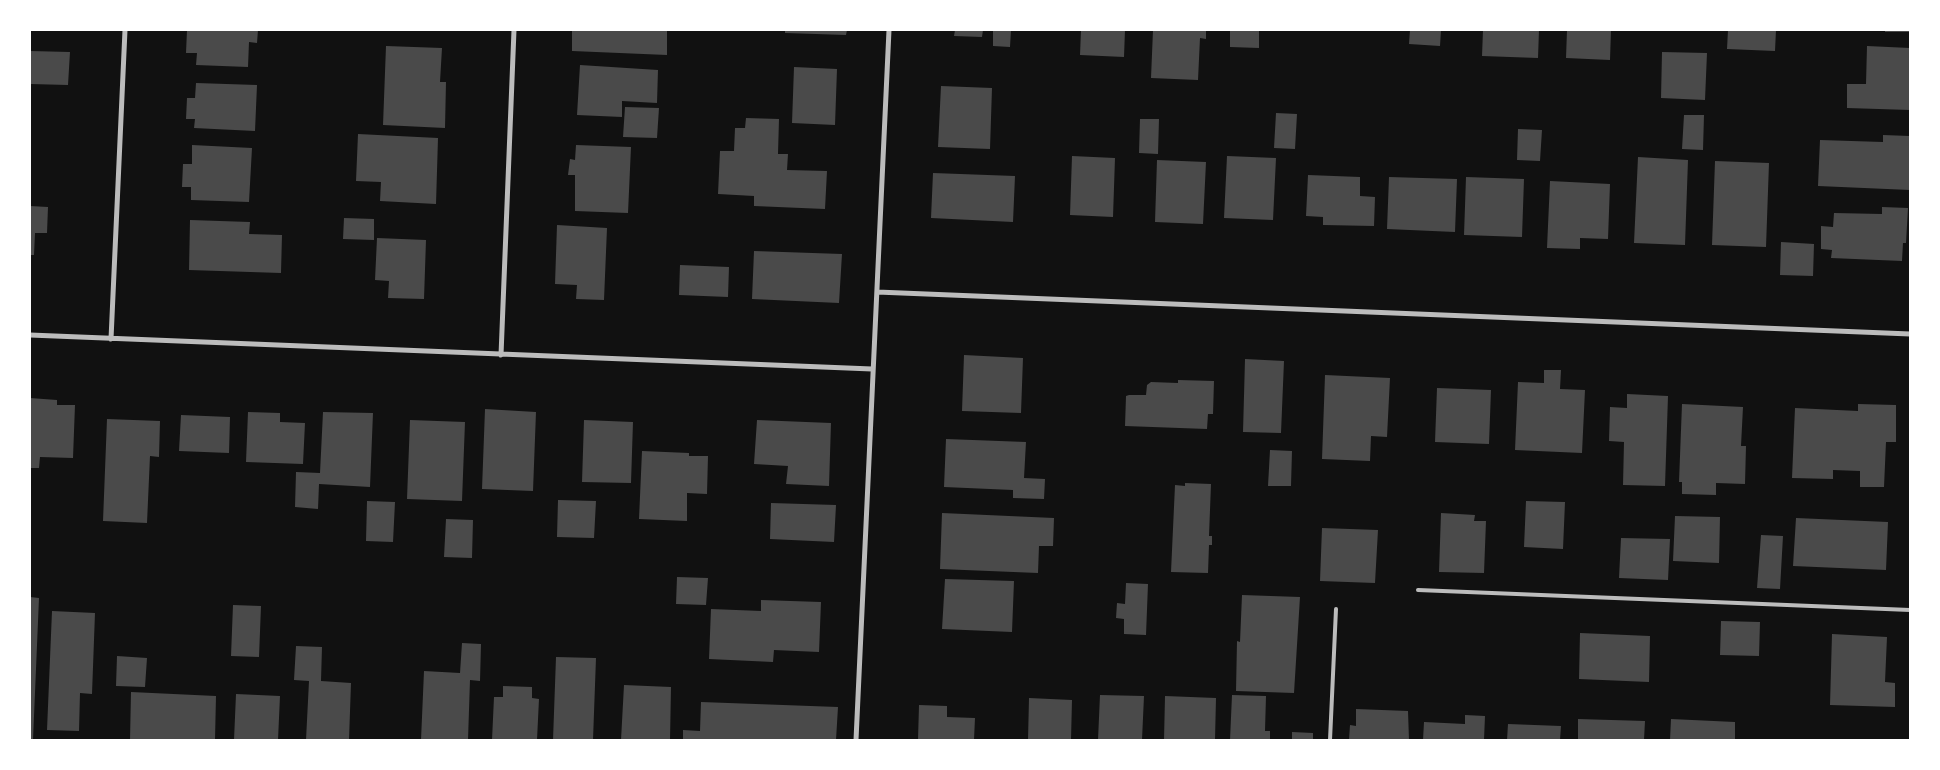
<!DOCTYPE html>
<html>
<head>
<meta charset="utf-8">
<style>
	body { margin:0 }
	#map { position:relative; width:1940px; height:770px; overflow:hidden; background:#111; font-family:Cabin,sans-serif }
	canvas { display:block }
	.frame { position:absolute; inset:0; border:31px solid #fff; pointer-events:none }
</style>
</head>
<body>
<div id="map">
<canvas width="1940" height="770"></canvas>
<div class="frame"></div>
</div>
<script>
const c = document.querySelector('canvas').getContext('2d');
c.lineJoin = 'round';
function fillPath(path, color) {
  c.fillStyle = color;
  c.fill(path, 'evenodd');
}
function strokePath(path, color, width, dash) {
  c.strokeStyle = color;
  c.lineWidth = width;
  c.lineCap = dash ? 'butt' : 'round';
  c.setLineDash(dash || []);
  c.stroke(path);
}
const building = new Path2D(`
	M 187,30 L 258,30 L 257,43 L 249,42 L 248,67 L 196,65 L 197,53 L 186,53 Z
	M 572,30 L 667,30 L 667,55 L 572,51 Z
	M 785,30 L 847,30 L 846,35 L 785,33 Z
	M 955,30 L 983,30 L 982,37 L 954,36 Z
	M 993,30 L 1011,30 L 1010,47 L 993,46 Z
	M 1081,30 L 1125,30 L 1124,57 L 1080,55 Z
	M 1153,30 L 1206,30 L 1206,39 L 1200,38 L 1198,80 L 1151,78 Z
	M 1230,30 L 1259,30 L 1259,48 L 1230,47 Z
	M 1410,30 L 1441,30 L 1440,46 L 1409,44 Z
	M 1483,30 L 1539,30 L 1538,58 L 1482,56 Z
	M 1567,30 L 1611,30 L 1610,60 L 1566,58 Z
	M 1728,30 L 1776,30 L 1775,51 L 1727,49 Z
	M 1885,30 L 1910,30 L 1910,32 L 1885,32 Z
	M 386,46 L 442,48 L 440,82 L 446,82 L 445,128 L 383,125 Z
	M 1867,46 L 1910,48 L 1910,110 L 1847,108 L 1847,84 L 1866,84 Z
	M 30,51 L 70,52 L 68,85 L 30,84 Z
	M 1662,52 L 1707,53 L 1705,100 L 1661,98 Z
	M 580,65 L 658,70 L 657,103 L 622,101 L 622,117 L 577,115 Z
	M 794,67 L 837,69 L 835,125 L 792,123 Z
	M 196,83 L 257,85 L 255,131 L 194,128 L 195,119 L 186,119 L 187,98 L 195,98 Z
	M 941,86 L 992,88 L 990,149 L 938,147 Z
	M 625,107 L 659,108 L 657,138 L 623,137 Z
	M 1276,113 L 1297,114 L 1295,149 L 1274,148 Z
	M 1684,115 L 1704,115 L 1703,150 L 1682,149 Z
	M 746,118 L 779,119 L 778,154 L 788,154 L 787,170 L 827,171 L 825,209 L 754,206 L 754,196 L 718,194 L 720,151 L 734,151 L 735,128 L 745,128 Z
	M 1140,119 L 1159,119 L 1158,154 L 1139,153 Z
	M 1518,129 L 1542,130 L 1540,161 L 1517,160 Z
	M 358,134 L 438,138 L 436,204 L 380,201 L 381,182 L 356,181 Z
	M 1883,135 L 1910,136 L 1910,190 L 1818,186 L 1820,140 L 1883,142 Z
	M 192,145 L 252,148 L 249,202 L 191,200 L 191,187 L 182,187 L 183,164 L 192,164 Z
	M 576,145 L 631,147 L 628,213 L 575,211 L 575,175 L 568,175 L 570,159 L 575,160 Z
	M 1072,156 L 1115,158 L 1113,217 L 1070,215 Z
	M 1227,156 L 1276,158 L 1273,220 L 1224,218 Z
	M 1638,157 L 1688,160 L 1685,245 L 1634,243 Z
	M 1157,160 L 1206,162 L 1203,224 L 1155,222 Z
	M 1715,161 L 1769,163 L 1766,247 L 1712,245 Z
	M 933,173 L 1015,176 L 1013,222 L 931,218 Z
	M 1308,175 L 1360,177 L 1360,196 L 1375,197 L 1374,226 L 1323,225 L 1323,217 L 1306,216 Z
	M 1389,177 L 1457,179 L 1455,232 L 1387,229 Z
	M 1466,177 L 1524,179 L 1522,237 L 1464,235 Z
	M 1550,181 L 1610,184 L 1608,239 L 1580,238 L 1580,249 L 1547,248 Z
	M 30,206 L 48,207 L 47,233 L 35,233 L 34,255 L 30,255 Z
	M 1882,207 L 1908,208 L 1906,243 L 1903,243 L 1902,261 L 1831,258 L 1832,250 L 1821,249 L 1821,226 L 1833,227 L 1834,213 L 1882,214 Z
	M 344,218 L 374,219 L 374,240 L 343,239 Z
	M 190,220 L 250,222 L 249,234 L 282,235 L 281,273 L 189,270 Z
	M 557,225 L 607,228 L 604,300 L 576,299 L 577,285 L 555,284 Z
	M 377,238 L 426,240 L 424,299 L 388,298 L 389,281 L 375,280 Z
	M 1781,242 L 1814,244 L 1813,276 L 1780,275 Z
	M 754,251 L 842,254 L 839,303 L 752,299 Z
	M 680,265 L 729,267 L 728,297 L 679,295 Z
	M 964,355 L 1023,358 L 1021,413 L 962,411 Z
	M 1245,359 L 1284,361 L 1281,433 L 1243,432 Z
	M 1544,370 L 1561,370 L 1560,389 L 1585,390 L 1582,453 L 1515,450 L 1518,382 L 1544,383 Z
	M 1325,375 L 1390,378 L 1387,437 L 1371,436 L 1370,461 L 1322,459 Z
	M 1178,380 L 1214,381 L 1213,414 L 1208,414 L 1207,429 L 1125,426 L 1126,396 L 1129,395 L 1146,395 L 1147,385 L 1151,382 L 1178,383 Z
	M 1437,388 L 1491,390 L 1489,444 L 1435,442 Z
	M 1627,394 L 1668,396 L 1665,486 L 1623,485 L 1624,442 L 1609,441 L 1610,407 L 1627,408 Z
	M 30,398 L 57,400 L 57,405 L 75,405 L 73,458 L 40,457 L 39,468 L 30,468 Z
	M 1682,404 L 1743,407 L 1741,446 L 1746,446 L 1745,484 L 1716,483 L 1716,495 L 1682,494 L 1682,482 L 1679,482 Z
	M 1858,404 L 1896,405 L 1896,442 L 1886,442 L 1884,487 L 1860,487 L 1860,471 L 1833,470 L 1833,479 L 1792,478 L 1795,408 L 1858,411 Z
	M 485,409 L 536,412 L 533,491 L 482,489 Z
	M 248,412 L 280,413 L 280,422 L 305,423 L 303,464 L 246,462 Z
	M 323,412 L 373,413 L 370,487 L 319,484 L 318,509 L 295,507 L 296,472 L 320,473 Z
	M 181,415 L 230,417 L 229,453 L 179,451 Z
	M 107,419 L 160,421 L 159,457 L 150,456 L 147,523 L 103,521 Z
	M 410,420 L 465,422 L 462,501 L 407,499 Z
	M 584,420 L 633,422 L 631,483 L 582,482 Z
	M 757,420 L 831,423 L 829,486 L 786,484 L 788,466 L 754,464 Z
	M 946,439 L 1026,442 L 1024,478 L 1045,479 L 1044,499 L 1013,498 L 1013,490 L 944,487 Z
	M 1270,450 L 1292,451 L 1291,486 L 1268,486 Z
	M 642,451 L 689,453 L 689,456 L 708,456 L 707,494 L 687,493 L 687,521 L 639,519 Z
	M 1185,483 L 1211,484 L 1209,536 L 1212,536 L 1212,545 L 1209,545 L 1208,573 L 1171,572 L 1175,485 L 1185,486 Z
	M 558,500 L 596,501 L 594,538 L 557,537 Z
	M 367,501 L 395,502 L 393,542 L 366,541 Z
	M 1526,501 L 1565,502 L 1563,549 L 1524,547 Z
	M 771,503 L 836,505 L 834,542 L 770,539 Z
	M 942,513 L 1054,518 L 1053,546 L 1039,546 L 1038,573 L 940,569 Z
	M 1441,513 L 1475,515 L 1474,521 L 1486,521 L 1484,573 L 1439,572 Z
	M 1675,516 L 1720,517 L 1719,563 L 1673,561 Z
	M 1796,518 L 1888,522 L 1886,570 L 1793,566 Z
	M 446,519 L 473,520 L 472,558 L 444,557 Z
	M 1322,528 L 1378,530 L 1375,583 L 1320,581 Z
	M 1761,535 L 1783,536 L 1780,589 L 1757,588 Z
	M 1621,538 L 1670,539 L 1668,580 L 1619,578 Z
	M 677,577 L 708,578 L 706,605 L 676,604 Z
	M 945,579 L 1014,581 L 1012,632 L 942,629 Z
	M 1126,583 L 1148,584 L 1146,635 L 1124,634 L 1124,619 L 1116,618 L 1117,603 L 1125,604 Z
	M 1242,595 L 1300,597 L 1294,693 L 1236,691 L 1237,641 L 1240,642 Z
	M 30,597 L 39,598 L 33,740 L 30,740 Z
	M 761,600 L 821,602 L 819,652 L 774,650 L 773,662 L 709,659 L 711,609 L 761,611 Z
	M 233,605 L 261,606 L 259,657 L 231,656 Z
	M 52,611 L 95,613 L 92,694 L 80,693 L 79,731 L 47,730 Z
	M 1721,621 L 1760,622 L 1759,656 L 1720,655 Z
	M 1580,633 L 1650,636 L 1649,682 L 1579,679 Z
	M 1832,634 L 1887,637 L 1885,682 L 1895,683 L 1895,707 L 1830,705 Z
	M 462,643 L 481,644 L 480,681 L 470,680 L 468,740 L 421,740 L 424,671 L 460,673 Z
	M 296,646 L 322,647 L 321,681 L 351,683 L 349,740 L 306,740 L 309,681 L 294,680 Z
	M 117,656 L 147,658 L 145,687 L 116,686 Z
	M 556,657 L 596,658 L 593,740 L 553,740 Z
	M 624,685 L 671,687 L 670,740 L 621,740 Z
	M 503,686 L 532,687 L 532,698 L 539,699 L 537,740 L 492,740 L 494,697 L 503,697 Z
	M 131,692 L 216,696 L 215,740 L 130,740 Z
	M 236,694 L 280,696 L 278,740 L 234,740 Z
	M 1100,695 L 1144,696 L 1142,740 L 1098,740 Z
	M 1232,695 L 1266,696 L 1265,731 L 1270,731 L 1270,740 L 1230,740 Z
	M 1165,696 L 1216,698 L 1215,740 L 1164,740 Z
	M 1029,698 L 1072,700 L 1071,740 L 1028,740 Z
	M 701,702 L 838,707 L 836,740 L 683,740 L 683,730 L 700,731 Z
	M 919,705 L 947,706 L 947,717 L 975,718 L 974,740 L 918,740 Z
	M 1356,709 L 1408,711 L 1409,740 L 1349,740 L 1350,725 L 1356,726 Z
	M 1465,715 L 1485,716 L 1484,740 L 1423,740 L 1424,722 L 1465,724 Z
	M 1578,719 L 1645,721 L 1644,740 L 1578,740 Z
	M 1671,719 L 1735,722 L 1735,740 L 1670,740 Z
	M 1508,724 L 1561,726 L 1560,740 L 1507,740 Z
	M 1292,732 L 1313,733 L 1313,740 L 1292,740 Z`);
const service = new Path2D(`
	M 1418,590 L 1910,610
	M 1330,740 L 1336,609`);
const minor = new Path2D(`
	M 877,292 L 1910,334
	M 30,335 L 872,369
	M 111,339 L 125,30
	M 501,355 L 514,30
	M 856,740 L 889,30`);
fillPath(building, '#4a4a4a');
strokePath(service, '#bcbcbc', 4);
strokePath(minor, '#bcbcbc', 5);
</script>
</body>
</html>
